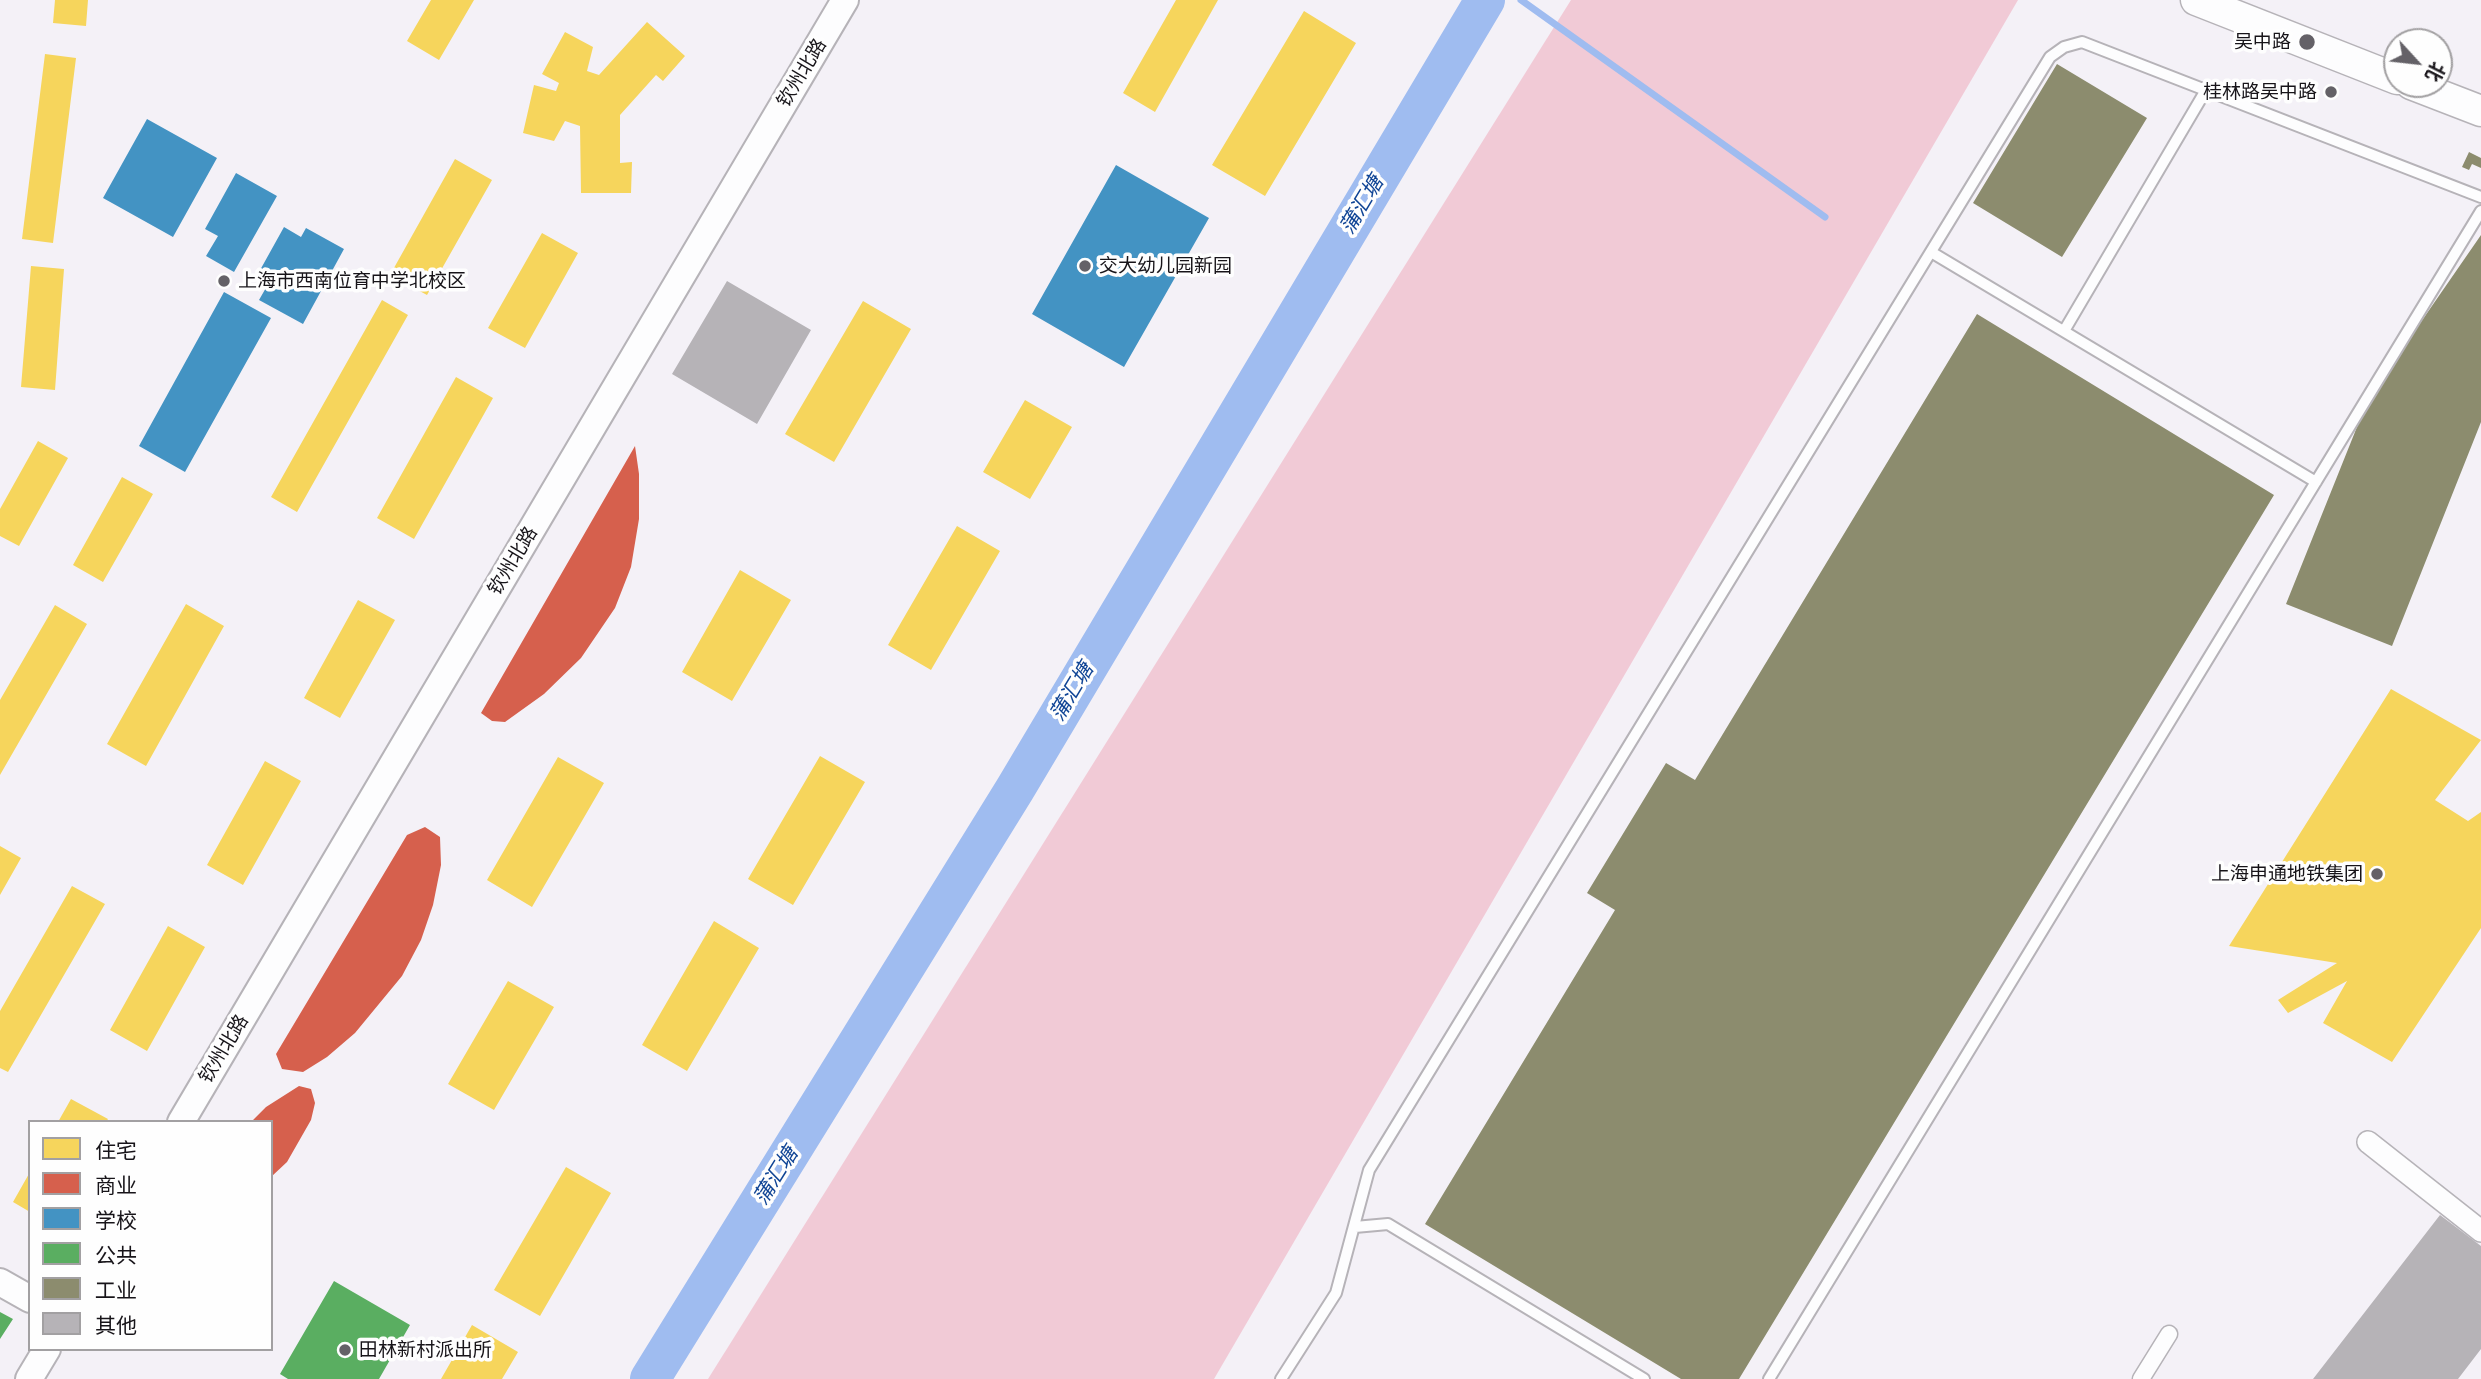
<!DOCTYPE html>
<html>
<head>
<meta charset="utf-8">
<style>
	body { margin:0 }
	#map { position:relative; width:2481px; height:1379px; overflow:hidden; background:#f4f1f7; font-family:Inter,"Noto Sans SC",sans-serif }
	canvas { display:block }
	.legend { position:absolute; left:28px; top:1120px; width:245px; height:231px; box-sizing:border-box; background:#fefefe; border:2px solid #a2a0a2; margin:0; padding:9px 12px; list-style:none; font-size:21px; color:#171419 }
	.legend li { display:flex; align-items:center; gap:14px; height:35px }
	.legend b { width:35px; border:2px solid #a2a0a2 }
	.north { position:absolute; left:2383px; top:28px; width:70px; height:70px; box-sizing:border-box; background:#fefefe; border:2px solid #a2a0a2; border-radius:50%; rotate:117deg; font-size:19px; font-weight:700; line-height:28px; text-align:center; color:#171419 }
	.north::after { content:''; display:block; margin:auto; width:24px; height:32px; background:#646167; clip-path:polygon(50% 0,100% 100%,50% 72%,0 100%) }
</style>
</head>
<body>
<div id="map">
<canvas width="2481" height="1379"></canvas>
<ul class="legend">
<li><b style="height:19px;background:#f6d55c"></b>住宅</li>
<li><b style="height:19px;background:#d6604d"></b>商业</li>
<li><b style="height:19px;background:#4393c3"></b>学校</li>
<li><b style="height:19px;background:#5aae61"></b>公共</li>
<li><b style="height:19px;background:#8c8c6e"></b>工业</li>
<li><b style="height:19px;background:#b6b3b7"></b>其他</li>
</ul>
<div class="north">北</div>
</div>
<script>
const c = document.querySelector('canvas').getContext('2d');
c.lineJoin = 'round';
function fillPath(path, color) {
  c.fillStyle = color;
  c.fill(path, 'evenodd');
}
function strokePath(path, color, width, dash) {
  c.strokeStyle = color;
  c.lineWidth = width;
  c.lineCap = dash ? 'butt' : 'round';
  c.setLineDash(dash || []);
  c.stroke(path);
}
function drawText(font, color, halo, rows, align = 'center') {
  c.font = font + ' Inter,"Noto Sans SC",sans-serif';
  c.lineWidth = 7;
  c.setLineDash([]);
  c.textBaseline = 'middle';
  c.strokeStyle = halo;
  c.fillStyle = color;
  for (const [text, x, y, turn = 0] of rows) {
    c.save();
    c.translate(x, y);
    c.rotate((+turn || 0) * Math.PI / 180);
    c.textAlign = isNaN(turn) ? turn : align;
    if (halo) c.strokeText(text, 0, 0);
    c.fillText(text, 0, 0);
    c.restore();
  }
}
const green = new Path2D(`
	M 1571,0 L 2018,0 L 1214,1379 L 708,1379 Z`);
const homes = new Path2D(`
	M 55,0 L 88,0 L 86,26 L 53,23 Z
	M 431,0 L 474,0 L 439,60 L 407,41 Z
	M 1176,0 L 1218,0 L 1155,112 L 1123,93 Z
	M 1304,11 L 1356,43 L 1265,196 L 1212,165 Z
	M 647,22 L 685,56 L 663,81 L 656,75 L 620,115 L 620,163 L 632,162 L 631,193 L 581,193 L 580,126 L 565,121 L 554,141 L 523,133 L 534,85 L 556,91 L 559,83 L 542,74 L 565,32 L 593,47 L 587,71 L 599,75 Z
	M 45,54 L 76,58 L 53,243 L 22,239 Z
	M 455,159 L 492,180 L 427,295 L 390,275 Z
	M 542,233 L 578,253 L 525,348 L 488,328 Z
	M 31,266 L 64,269 L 55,390 L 21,387 Z
	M 382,300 L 408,315 L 297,512 L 271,497 Z
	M 863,301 L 911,329 L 834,462 L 785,434 Z
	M 456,377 L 493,398 L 414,539 L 377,518 Z
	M 1025,400 L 1072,427 L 1030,499 L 983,472 Z
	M 38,441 L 68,458 L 19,546 L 0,536 L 0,509 Z
	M 122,477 L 153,494 L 103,582 L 73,565 Z
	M 957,526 L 1000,551 L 931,670 L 888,645 Z
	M 740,570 L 791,600 L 732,701 L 682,672 Z
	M 358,600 L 395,620 L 340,718 L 304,698 Z
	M 186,604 L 224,626 L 146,766 L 107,744 Z
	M 55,605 L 87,624 L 0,775 L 0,700 Z
	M 2391,689 L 2481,740 L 2435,800 L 2468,821 L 2481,812 L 2481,928 L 2392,1062 L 2323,1023 L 2347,981 L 2288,1013 L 2278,1000 L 2337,963 L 2229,946 Z
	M 820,756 L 865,782 L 793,905 L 748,879 Z
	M 558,757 L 604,783 L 532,907 L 487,880 Z
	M 265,761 L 301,781 L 243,885 L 207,865 Z
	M 0,846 L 21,858 L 0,895 Z
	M 72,886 L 105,904 L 8,1072 L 0,1068 L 0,1011 Z
	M 714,921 L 759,948 L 687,1071 L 642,1045 Z
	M 168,926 L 205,947 L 147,1051 L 110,1030 Z
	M 508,981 L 554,1007 L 494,1110 L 448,1084 Z
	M 71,1099 L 108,1119 L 106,1122 L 58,1122 Z
	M 566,1167 L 611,1193 L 540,1316 L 494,1290 Z
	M 30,1172 L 30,1212 L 13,1202 Z
	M 472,1325 L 518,1352 L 502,1379 L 441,1379 Z`);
const shops = new Path2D(`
	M 635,446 L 639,474 L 639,519 L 631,567 L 615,608 L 581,658 L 544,694 L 505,722 L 492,721 L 481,713 Z
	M 425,827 L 440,837 L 441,865 L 433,905 L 421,940 L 402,976 L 355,1033 L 327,1057 L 303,1072 L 282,1069 L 276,1054 L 407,835 Z
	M 299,1086 L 311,1089 L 315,1103 L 311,1120 L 287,1162 L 271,1177 L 271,1122 L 251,1122 L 266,1107 Z`);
const schools = new Path2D(`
	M 147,119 L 217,158 L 173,237 L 103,198 Z
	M 1116,165 L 1209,218 L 1124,367 L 1032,314 Z
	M 236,173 L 277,196 L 234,272 L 206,256 L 218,236 L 205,229 Z
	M 284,227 L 301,237 L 306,228 L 344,249 L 303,324 L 259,300 L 271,279 L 259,272 Z
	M 224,292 L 271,318 L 185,472 L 139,446 Z`);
const public = new Path2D(`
	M 334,1281 L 410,1325 L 379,1379 L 288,1379 L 280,1374 Z
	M 0,1312 L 13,1319 L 0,1339 Z`);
const industry = new Path2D(`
	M 2057,64 L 2147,118 L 2062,257 L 1973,203 Z
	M 2469,152 L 2481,158 L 2481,168 L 2472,164 L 2469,170 L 2462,167 Z
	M 2481,235 L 2481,422 L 2392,646 L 2286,604 L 2369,397 Z
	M 1977,314 L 2274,495 L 1739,1379 L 1681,1379 L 1425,1224 L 1615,910 L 1587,893 L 1666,763 L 1695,780 Z`);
const stream = new Path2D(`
	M 1521,0 L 1825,217`);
const river = new Path2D(`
	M 650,1379 L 1015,789 L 1485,0`);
const building = new Path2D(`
	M 727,281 L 811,330 L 757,424 L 672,374 Z
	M 2440,1215 L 2481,1246 L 2481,1349 L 2458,1379 L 2313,1379 Z`);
const service = new Path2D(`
	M 1931,252 L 2316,482
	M 2064,331 L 2206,90
	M 1355,1227 L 1388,1224 L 1644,1379
	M 1281,1379 L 1336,1293 L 1369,1170 L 2050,57 L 2064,47 L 2082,42 L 2481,197
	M 1769,1379 L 2481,211`);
const pedestrian = new Path2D(`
	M 2141,1379 L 2169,1334`);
const minor = new Path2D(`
	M 2368,1142 L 2481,1231`);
const tertiary = new Path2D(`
	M 181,1122 L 845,0
	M 0,1282 L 30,1299
	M 29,1379 L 47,1349`);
const secondary = new Path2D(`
	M 2196,0 L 2397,79
	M 2411,84 L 2481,111`);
const markers = [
	[2307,42,9,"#646167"],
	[2331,92,7,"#646167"],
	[1085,266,7,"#646167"],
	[224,281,7,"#646167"],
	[2377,874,7,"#646167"],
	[345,1350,7,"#646167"]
];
const poiNames = [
	["吴中路",2291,42],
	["桂林路吴中路",2317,92],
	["交大幼儿园新园",1099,266,"left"],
	["上海市西南位育中学北校区",238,281,"left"],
	["上海申通地铁集团",2363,874],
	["田林新村派出所",359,1350,"left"]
];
const streetNames = [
	["钦州北路",802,73,-59],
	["钦州北路",513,561,-59],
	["钦州北路",224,1049,-59]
];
const waterNames = [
	["蒲汇塘",1362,205,-59],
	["蒲汇塘",1072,692,-59],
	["蒲汇塘",776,1176,-58]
];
fillPath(green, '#f1cad6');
fillPath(homes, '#f6d55c');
fillPath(shops, '#d6604d');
fillPath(schools, '#4393c3');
fillPath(public, '#5aae61');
fillPath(industry, '#8c8c6e');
strokePath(stream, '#9fbcf0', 7);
strokePath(river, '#9fbcf0', 40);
fillPath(building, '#b6b3b7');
strokePath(service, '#b6b3b8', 14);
strokePath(pedestrian, '#b6b3b8', 19);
strokePath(minor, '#b6b3b8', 24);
strokePath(tertiary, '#b6b3b8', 30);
strokePath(secondary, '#b6b3b8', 33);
strokePath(service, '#fdfdfe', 10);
strokePath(pedestrian, '#fdfdfe', 16);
strokePath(minor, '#fdfdfe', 21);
strokePath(tertiary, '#fdfdfe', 26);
strokePath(secondary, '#fdfdfe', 30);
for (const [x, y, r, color] of markers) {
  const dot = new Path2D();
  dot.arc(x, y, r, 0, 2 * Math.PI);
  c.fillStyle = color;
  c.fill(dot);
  strokePath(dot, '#fefefe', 2.5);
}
drawText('19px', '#171419', '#fefefe', poiNames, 'right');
drawText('19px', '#171419', '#fefefe', streetNames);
drawText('italic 21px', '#0f4495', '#fefefe', waterNames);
</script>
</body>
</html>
